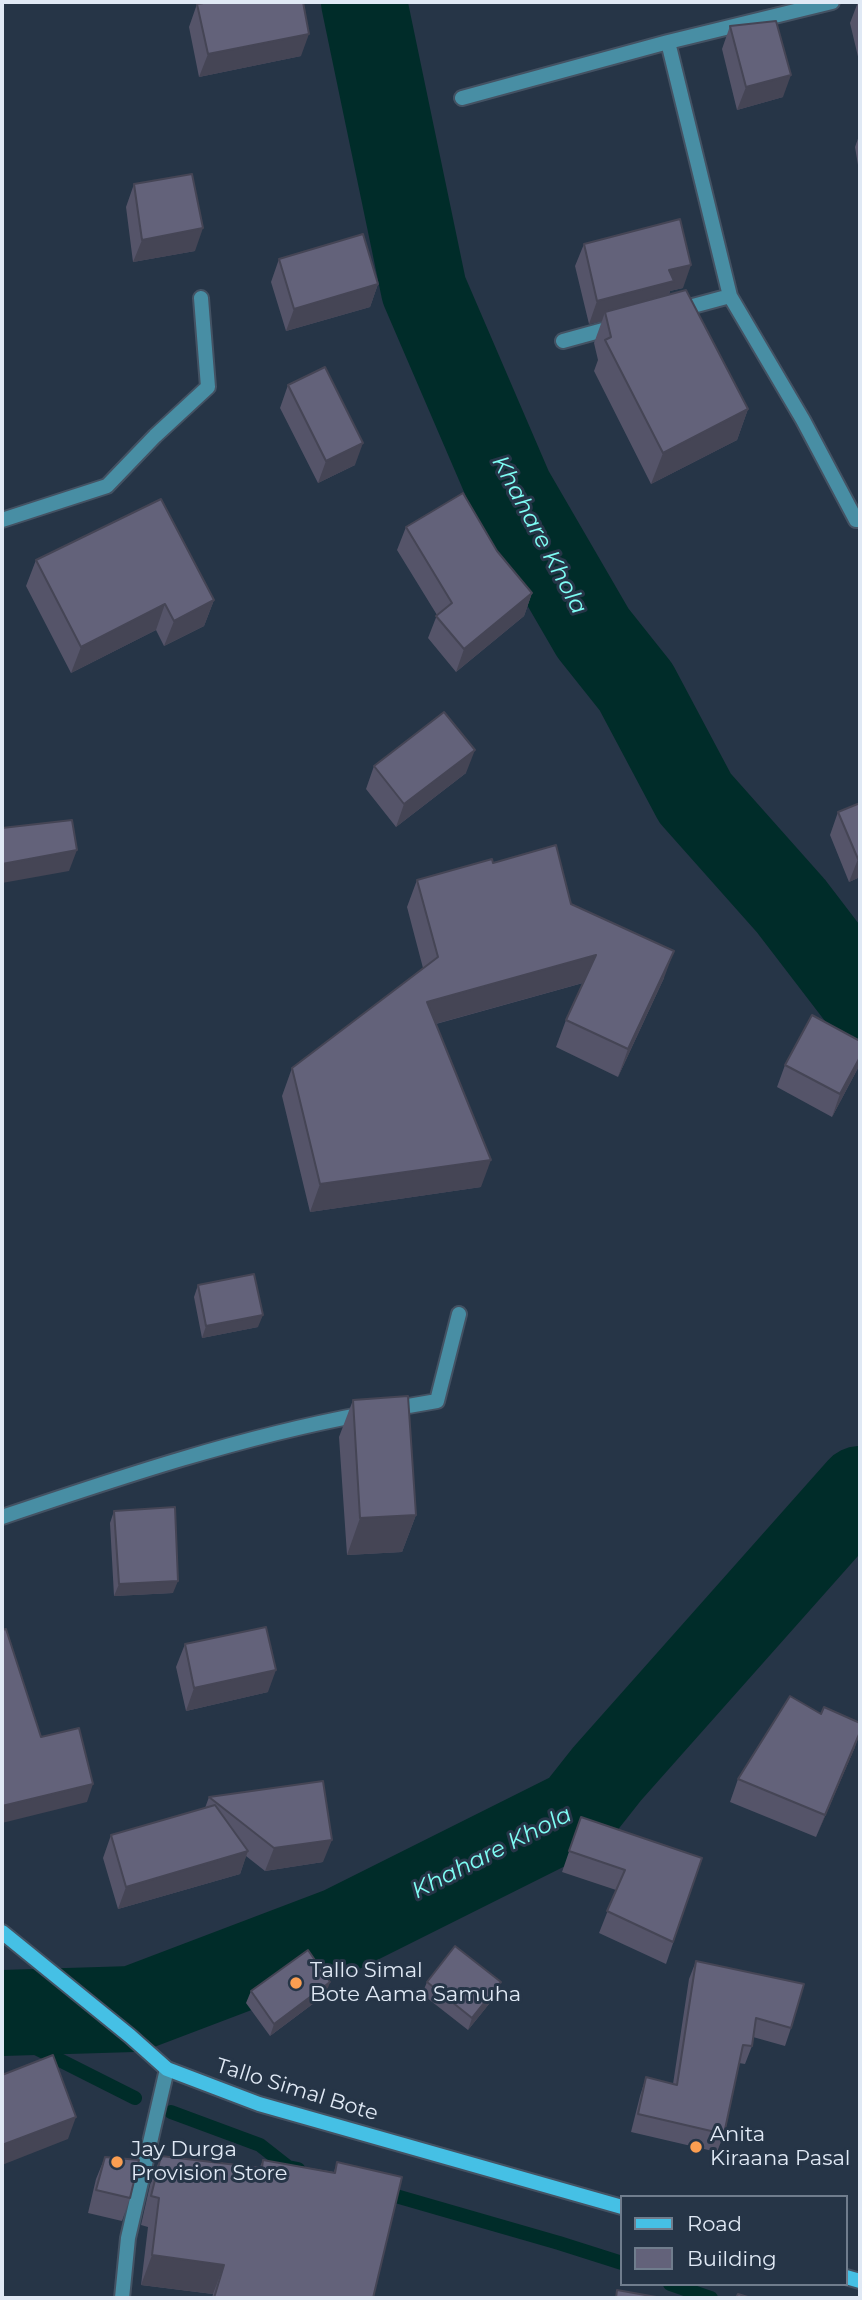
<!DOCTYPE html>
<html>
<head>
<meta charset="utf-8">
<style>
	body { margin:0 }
	#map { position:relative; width:862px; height:2300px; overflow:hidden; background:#263547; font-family:Montserrat,sans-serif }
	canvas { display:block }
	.frame { position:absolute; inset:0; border:4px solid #e0e9f5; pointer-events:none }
	.legend { position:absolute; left:620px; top:2195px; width:228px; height:91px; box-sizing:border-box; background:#263547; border:2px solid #707d8d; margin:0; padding:9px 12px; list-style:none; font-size:21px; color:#e0e9f5 }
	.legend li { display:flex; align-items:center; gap:14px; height:35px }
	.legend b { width:35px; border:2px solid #707d8d }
</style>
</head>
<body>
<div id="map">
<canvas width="862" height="2300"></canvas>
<div class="frame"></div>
<ul class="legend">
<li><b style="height:9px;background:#45c0e5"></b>Road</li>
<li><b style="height:19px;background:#63627a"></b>Building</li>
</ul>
</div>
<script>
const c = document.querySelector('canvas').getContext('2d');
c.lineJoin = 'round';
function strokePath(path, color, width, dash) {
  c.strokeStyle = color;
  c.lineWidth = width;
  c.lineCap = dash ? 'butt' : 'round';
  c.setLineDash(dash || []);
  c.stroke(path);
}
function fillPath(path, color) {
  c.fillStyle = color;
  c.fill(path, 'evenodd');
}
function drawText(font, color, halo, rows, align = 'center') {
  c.font = font + ' Montserrat,sans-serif';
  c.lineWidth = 6;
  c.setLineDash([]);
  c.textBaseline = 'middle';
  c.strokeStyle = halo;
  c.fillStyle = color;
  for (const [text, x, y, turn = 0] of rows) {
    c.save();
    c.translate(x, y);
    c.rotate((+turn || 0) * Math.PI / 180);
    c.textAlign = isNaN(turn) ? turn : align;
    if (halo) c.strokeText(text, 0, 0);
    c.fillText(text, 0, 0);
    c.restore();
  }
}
const stream = new Path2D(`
	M 2,2031 L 135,2098
	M 171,2112 L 260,2145 L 288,2167 L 298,2169
	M 382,2192 L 559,2243 L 622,2263
	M 670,2284 L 711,2298`);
const river = new Path2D(`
	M 364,2 L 424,290 L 510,490 L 593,633 L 636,687 L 695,798 L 791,906 L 860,996
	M 2,2013 L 133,2009 L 341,1930 L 577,1812 L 607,1774 L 860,1489`);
const street = new Path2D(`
	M 668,42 L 730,296 L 803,420 L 856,520 L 860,520
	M 462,98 L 668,42 L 832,2
	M 678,310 L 730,296
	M 563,341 L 614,327
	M 2,520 L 107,486 L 155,436 L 208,387 L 201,298
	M 391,1409 L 437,1401 L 459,1314
	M 2,1517 C 121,1477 240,1437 364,1414
	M 122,2298 L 128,2238 L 167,2069`);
const secondary = new Path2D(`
	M 2,1932 L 130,2036 L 167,2069 L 259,2104 L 622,2207
	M 846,2277 L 860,2281`);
const wall = new Path2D(`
	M 858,2 L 860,2 L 860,65 L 850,23 Z
	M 197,4 L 301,56 L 199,77 L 189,27 Z
	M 730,26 L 783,97 L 737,110 L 722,49 Z
	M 860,133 L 860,177 L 855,147 Z
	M 134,184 L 195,251 L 133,262 L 126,207 Z
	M 584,244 L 683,288 L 670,291 L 669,295 L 748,409 L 737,440 L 651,484 L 594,371 L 598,360 L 594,343 L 602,321 L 589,324 L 575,266 Z
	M 279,259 L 378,284 L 370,307 L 286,331 L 271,282 Z
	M 288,385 L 355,465 L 318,483 L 280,408 Z
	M 406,527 L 497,551 L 532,593 L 524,616 L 456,672 L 428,638 L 437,615 L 397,550 Z
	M 36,560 L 214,600 L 204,626 L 164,646 L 156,630 L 71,673 L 26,586 Z
	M 374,766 L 466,773 L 396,827 L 366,789 Z
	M 860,803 L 860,877 L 849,882 L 830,835 L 838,812 Z
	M 493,863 L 571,904 L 664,978 L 618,1077 L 556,1047 L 566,1020 L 583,983 L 436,1024 L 481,1187 L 310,1212 L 282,1096 L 292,1068 L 423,968 L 407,907 L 417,880 Z
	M 785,1065 L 858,1068 L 832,1117 L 777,1087 Z
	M 198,1285 L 258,1327 L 202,1338 L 194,1297 Z
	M 353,1400 L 416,1515 L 402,1552 L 347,1555 L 339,1437 Z
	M 114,1511 L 173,1593 L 114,1596 L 110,1523 Z
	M 185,1644 L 268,1692 L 186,1711 L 176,1667 Z
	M 855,1747 L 816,1837 L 730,1802 L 738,1779 Z
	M 209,1797 L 323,1862 L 265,1871 L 246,1856 L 240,1874 L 118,1909 L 103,1858 L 111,1835 L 205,1808 Z
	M 581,1817 L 702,1858 L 666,1964 L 599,1933 L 616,1890 L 562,1872 Z
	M 696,1961 L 791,2028 L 785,2046 L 753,2037 L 752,2046 L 745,2064 L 739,2063 L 724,2134 L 717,2152 L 631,2132 L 640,2096 L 646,2077 L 673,2084 L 689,1979 Z
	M 427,1982 L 501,1982 L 497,1994 L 468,2030 L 422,1994 Z
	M 251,1991 L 326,1994 L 270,2036 L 246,2003 Z
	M 161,2156 L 260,2167 L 263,2160 L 334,2172 L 337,2162 L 373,2298 L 212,2298 L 213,2294 L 141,2285 L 148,2227 L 141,2225 L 150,2185 Z
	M 105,2157 L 130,2198 L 122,2221 L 88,2213 L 96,2179 Z`);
const shadedWall = new Path2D(`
	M 309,34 L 301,56 L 199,77 L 208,54 Z
	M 791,75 L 783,97 L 737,110 L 746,87 Z
	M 203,228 L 195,251 L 133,262 L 142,240 Z
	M 691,265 L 683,288 L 670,291 L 666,303 L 605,312 L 602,321 L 589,324 L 597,301 L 669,270 Z
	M 378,284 L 370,307 L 286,331 L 294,309 Z
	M 748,409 L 737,440 L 651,484 L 663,453 Z
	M 363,443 L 355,465 L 318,483 L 326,461 Z
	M 532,593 L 524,616 L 456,672 L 464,649 Z
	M 214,600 L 204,626 L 164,646 L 174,621 Z
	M 165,604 L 156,630 L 71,673 L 81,647 Z
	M 475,750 L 466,773 L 396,827 L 404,804 Z
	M 77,850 L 69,871 L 2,883 L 2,864 Z
	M 860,858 L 860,877 L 849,882 L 858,859 Z
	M 674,951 L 664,978 L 618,1077 L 628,1049 Z
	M 596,955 L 586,982 L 417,1029 L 427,1002 Z
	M 860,1057 L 860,1063 L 858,1068 L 832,1117 L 840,1094 Z
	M 491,1160 L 481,1187 L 310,1212 L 320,1184 Z
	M 263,1315 L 258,1327 L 202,1338 L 206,1326 Z
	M 416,1515 L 402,1552 L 347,1555 L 360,1518 Z
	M 178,1581 L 173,1593 L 114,1596 L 119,1584 Z
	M 276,1670 L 268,1692 L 186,1711 L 194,1688 Z
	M 860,1732 L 855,1747 L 816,1837 L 825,1815 Z
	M 93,1784 L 87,1802 L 2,1823 L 2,1806 Z
	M 332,1840 L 323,1862 L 265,1871 L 274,1848 Z
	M 248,1851 L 240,1874 L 118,1909 L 126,1887 Z
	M 330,1982 L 326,1994 L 270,2036 L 274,2024 Z
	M 501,1982 L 497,1994 L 468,2030 L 472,2018 Z
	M 76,2117 L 68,2139 L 2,2165 L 2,2145 Z
	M 152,2255 L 224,2265 L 213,2294 L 141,2285 Z`);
const building = new Path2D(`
	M 210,2 L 303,2 L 309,34 L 208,54 L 197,4 Z
	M 776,21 L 791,75 L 746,87 L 730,26 Z
	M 192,174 L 203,228 L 142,240 L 134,184 Z
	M 680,219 L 691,265 L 669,270 L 674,281 L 597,301 L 584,244 Z
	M 363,234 L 378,284 L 294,309 L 279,259 Z
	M 686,290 L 748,409 L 663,453 L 605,340 L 611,337 L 605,312 Z
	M 325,367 L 363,443 L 326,461 L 288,385 Z
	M 463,493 L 497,551 L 532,593 L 464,649 L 436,616 L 452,603 L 406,527 Z
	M 161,499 L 214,600 L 174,621 L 165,604 L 81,647 L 36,560 Z
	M 444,712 L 475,750 L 404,804 L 374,766 Z
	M 860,803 L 860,858 L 858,859 L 838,812 Z
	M 72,820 L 77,850 L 2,864 L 2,828 Z
	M 556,845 L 571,904 L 674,951 L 628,1049 L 566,1020 L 596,955 L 427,1002 L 491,1160 L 320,1184 L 292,1068 L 438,957 L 417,880 L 492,859 L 493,863 Z
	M 812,1015 L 860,1041 L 860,1057 L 840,1094 L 785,1065 Z
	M 254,1274 L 263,1315 L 206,1326 L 198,1285 Z
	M 408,1396 L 416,1515 L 360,1518 L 353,1400 Z
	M 175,1507 L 178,1581 L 119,1584 L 114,1511 Z
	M 266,1627 L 276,1670 L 194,1688 L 185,1644 Z
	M 6,1629 L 41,1737 L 79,1728 L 93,1784 L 2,1806 L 2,1630 Z
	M 790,1696 L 821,1714 L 824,1707 L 860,1723 L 860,1732 L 825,1815 L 738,1779 Z
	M 323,1781 L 332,1840 L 274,1848 L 209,1797 Z
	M 215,1805 L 248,1851 L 126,1887 L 111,1835 Z
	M 581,1817 L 702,1858 L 673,1942 L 607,1911 L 625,1870 L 569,1851 Z
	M 455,1946 L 501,1982 L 472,2018 L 427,1982 Z
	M 308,1950 L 330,1982 L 274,2024 L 251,1991 Z
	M 696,1961 L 804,1984 L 791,2028 L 756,2018 L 752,2046 L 743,2045 L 724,2134 L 638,2114 L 646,2077 L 677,2085 Z
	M 53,2055 L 76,2117 L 2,2145 L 2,2075 Z
	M 161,2156 L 262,2168 L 263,2160 L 335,2173 L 337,2162 L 402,2177 L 373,2298 L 214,2298 L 224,2265 L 152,2255 L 159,2198 L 151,2196 Z
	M 105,2157 L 139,2160 L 130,2198 L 96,2190 Z
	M 617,2290 L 662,2298 L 616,2298 Z
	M 738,2294 L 751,2298 L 736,2298 Z`);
const markers = [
	[296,1983,7,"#fb9e51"],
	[696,2147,7,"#fb9e51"],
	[117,2162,7,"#fb9e51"]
];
const poiNames = [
	["Tallo Simal",310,1971],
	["Bote Aama Samuha",310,1995],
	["Anita",710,2135],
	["Kiraana Pasal",710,2159],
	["Jay Durga",131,2150],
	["Provision Store",131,2174]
];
const streetNames = [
	["Tallo Simal Bote",297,2090,17]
];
const waterNames = [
	["Khahare Khola",539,535,62],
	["Khahare Khola",492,1853,-27]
];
strokePath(stream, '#002c29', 14);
strokePath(river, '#002c29', 86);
strokePath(street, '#445263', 18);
strokePath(secondary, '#445263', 18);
strokePath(street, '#488ea4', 14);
strokePath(secondary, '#45c0e5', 14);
fillPath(wall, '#555469');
fillPath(shadedWall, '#454555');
fillPath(building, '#63627a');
strokePath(building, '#454555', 2);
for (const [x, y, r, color] of markers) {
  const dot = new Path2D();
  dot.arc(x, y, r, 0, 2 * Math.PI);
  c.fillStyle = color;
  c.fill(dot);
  strokePath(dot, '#263547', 2.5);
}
drawText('21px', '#e0e9f5', '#263547', poiNames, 'left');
drawText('21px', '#e0e9f5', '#263547', streetNames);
drawText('italic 23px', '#7efdf4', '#263547', waterNames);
</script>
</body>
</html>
